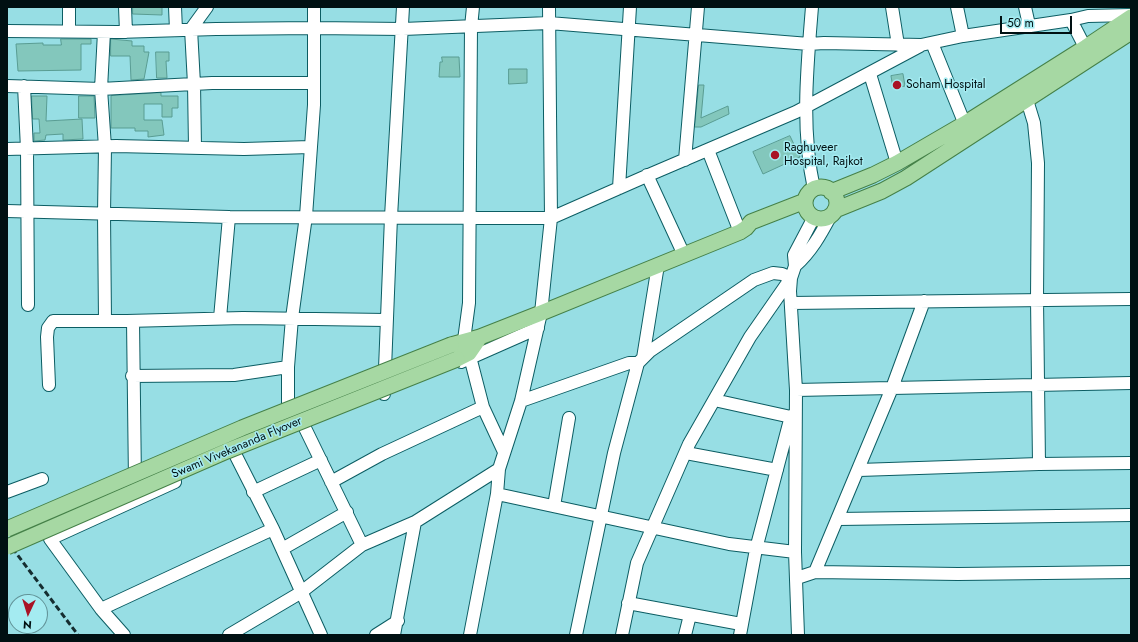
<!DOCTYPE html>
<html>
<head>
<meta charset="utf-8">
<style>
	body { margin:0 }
	#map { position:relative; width:1138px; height:642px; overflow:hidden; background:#97dee4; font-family:Jost,sans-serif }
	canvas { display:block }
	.frame { position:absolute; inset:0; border:8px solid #001012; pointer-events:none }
	.north { position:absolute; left:8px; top:594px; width:40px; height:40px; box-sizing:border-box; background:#a4ebf1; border:1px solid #629398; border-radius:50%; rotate:184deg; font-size:11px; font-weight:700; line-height:16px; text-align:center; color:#001012 }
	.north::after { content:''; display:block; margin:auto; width:14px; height:18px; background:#a91326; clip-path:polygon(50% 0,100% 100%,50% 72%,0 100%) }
	.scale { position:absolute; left:1000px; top:16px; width:72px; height:18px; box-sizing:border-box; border:2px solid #001012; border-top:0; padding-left:5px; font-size:12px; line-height:14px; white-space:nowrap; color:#001012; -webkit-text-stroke:3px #a4ebf1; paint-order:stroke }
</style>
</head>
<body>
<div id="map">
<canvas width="1138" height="642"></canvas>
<div class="frame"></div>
<div class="north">N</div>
<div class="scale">50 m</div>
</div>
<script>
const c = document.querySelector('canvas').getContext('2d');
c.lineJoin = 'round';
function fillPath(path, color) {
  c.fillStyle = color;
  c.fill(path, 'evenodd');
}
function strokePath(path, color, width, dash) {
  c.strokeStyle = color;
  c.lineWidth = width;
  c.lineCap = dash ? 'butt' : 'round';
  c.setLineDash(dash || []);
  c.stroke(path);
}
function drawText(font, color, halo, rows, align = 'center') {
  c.font = font + ' Jost,sans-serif';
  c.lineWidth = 3;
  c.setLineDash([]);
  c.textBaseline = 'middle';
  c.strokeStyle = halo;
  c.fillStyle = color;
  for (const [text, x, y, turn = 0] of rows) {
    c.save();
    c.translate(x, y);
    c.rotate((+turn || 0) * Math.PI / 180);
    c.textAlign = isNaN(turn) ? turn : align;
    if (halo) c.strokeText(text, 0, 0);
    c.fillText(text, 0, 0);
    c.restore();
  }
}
const building = new Path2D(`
	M 133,7 L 162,7 L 162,15 L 133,14 Z
	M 61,39 L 91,39 L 91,44 L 81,44 L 81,70 L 18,71 L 16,44 L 43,43 L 43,45 L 61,45 Z
	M 111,39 L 132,41 L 132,46 L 144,46 L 144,52 L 149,52 L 144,79 L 131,80 L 130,56 L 111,56 Z
	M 156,52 L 169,52 L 169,61 L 166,61 L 167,78 L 157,78 Z
	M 442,57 L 459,57 L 460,77 L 439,77 L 440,62 L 442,62 Z
	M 509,69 L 527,69 L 527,83 L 509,84 Z
	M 903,74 L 905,86 L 893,88 L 891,76 Z
	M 699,85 L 704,85 L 701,118 L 728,106 L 729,114 L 701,127 L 695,127 Z
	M 161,93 L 161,96 L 178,96 L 178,108 L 172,108 L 172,117 L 162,117 L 162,104 L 144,104 L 144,120 L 162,120 L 164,135 L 148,137 L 148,131 L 135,131 L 135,128 L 111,128 L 111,96 Z
	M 32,96 L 47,96 L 46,121 L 82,119 L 83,139 L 63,140 L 63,134 L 46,135 L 45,140 L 34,141 L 34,133 L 40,133 L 39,119 L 33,119 Z
	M 79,96 L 94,96 L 95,118 L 79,118 Z
	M 790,136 L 800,157 L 763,174 L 753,152 Z`);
const minor = new Path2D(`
	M 125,7 L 126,32
	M 175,7 L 176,30
	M 473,7 L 471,27 L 469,303 L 464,340 L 469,353 L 483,407 L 504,452
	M 812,7 C 807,68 801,129 814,189
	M 892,7 L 898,45
	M 957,7 L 963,36
	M 1025,7 L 1029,25
	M 1071,20 L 1089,55
	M 7,31 L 117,32 L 216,29 L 313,28 L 403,29 L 549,23 L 809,44 L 824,43 L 921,45 L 963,36 L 1071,20 L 1088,16 L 1131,15
	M 69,31 L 69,7
	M 104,32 L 101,89 L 105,147 L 104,214 L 105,321
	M 932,43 L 968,132
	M 870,74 L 897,163
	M 7,86 L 101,89 L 212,83 L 314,83
	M 24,86 L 27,149 L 28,305
	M 1027,100 L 1034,123 L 1038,163 L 1037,299 L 1039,464
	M 195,147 L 194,84 L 191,29 L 207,7
	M 7,149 L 116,146 L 244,149 L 310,147
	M 708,150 L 740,232
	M 685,160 L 698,7
	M 647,175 L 684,255
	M 619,188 L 630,7
	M 7,211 L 229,217 L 551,218 L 651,174 L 796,112 L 920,46
	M 795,266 C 811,252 821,234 831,215
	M 791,303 L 1131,299
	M 220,318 L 229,217
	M 133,321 L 135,482
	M 643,358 L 658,265
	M 461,362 L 538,328
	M 132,376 L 234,375 L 288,367
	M 49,385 L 47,337 L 48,328 L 53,321 L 127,321 L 243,318 L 386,320
	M 796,390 L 1131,383
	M 384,394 L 391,217 L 403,7
	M 714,400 L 791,417
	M 521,401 L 629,363 L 638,363
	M 288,418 L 288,367 L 292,318 L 306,216 L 314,105 L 314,7
	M 304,426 L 362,545
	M 686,453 L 777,470
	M 235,454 L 273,529 L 321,635
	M 859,470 L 1039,464 L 1131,463
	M 331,482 L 382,454 L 483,407
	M 7,492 L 42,479
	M 253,492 L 321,460
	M 497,494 L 729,544 L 795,552
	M 554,506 L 569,418
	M 838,519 L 1131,515
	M 282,549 L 347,512
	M 815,572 L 892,388 L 924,301
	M 797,578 L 815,572 L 958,574 L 1131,572
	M 628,603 L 741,624
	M 101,609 L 273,529
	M 124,635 L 101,609 L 50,539 L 175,482
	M 229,635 L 300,593 L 362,545 L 415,522 L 499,469
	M 376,635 L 398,621
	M 394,635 L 415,522
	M 470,635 L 497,494 L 499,469 L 521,401 L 541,313 L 551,218 L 549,7
	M 576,635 L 614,453 L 638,363 L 650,351 L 754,280 L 773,273 L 782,274 L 791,278 L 750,337 L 689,444 L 637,563 L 622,635
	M 685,635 L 690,615
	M 740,635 L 756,549 L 791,416
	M 798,635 L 795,552 L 796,390 L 790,291 L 791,278 L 795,266 L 794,255 L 814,217`);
const major = new Path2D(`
	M805 203a16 16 0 1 1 32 0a16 16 0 1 1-32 0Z
	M 831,192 L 873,175 L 897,163 L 964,124 L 1086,47 L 1131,17
	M 835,210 L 882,191 L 906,178 L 1131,32
	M 451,345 L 480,337 L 541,313 L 740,232 L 746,228 L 751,222 L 805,201
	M 457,359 L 469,353 L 480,337`);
const rail = new Path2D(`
	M 7,541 L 78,635`);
const majorBridge = new Path2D(`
	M 7,529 L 242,428 L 451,345
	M 7,547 L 227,451 L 457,359`);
const markers = [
	[897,85,5,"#a91326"],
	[775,155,5,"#a91326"]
];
const poiNames = [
	["Soham Hospital",906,85],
	["Raghuveer",784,148],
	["Hospital, Rajkot",784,162]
];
const streetNames = [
	["Swami Vivekananda Flyover",237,448,-23]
];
fillPath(building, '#83c7bc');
strokePath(building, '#599c92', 1);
strokePath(minor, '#0c5d63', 14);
strokePath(major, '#458148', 17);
strokePath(minor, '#fff', 12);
strokePath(major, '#a6d8a3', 15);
strokePath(rail, '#152d30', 3, [6, 3]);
strokePath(majorBridge, '#458148', 17, []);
strokePath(majorBridge, '#a6d8a3', 15);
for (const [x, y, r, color] of markers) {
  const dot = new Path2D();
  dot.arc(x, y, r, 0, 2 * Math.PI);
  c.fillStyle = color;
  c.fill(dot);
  strokePath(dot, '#a4ebf1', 1.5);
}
drawText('12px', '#001012', '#a4ebf1', poiNames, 'left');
drawText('12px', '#001012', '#a4ebf1', streetNames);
</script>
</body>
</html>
